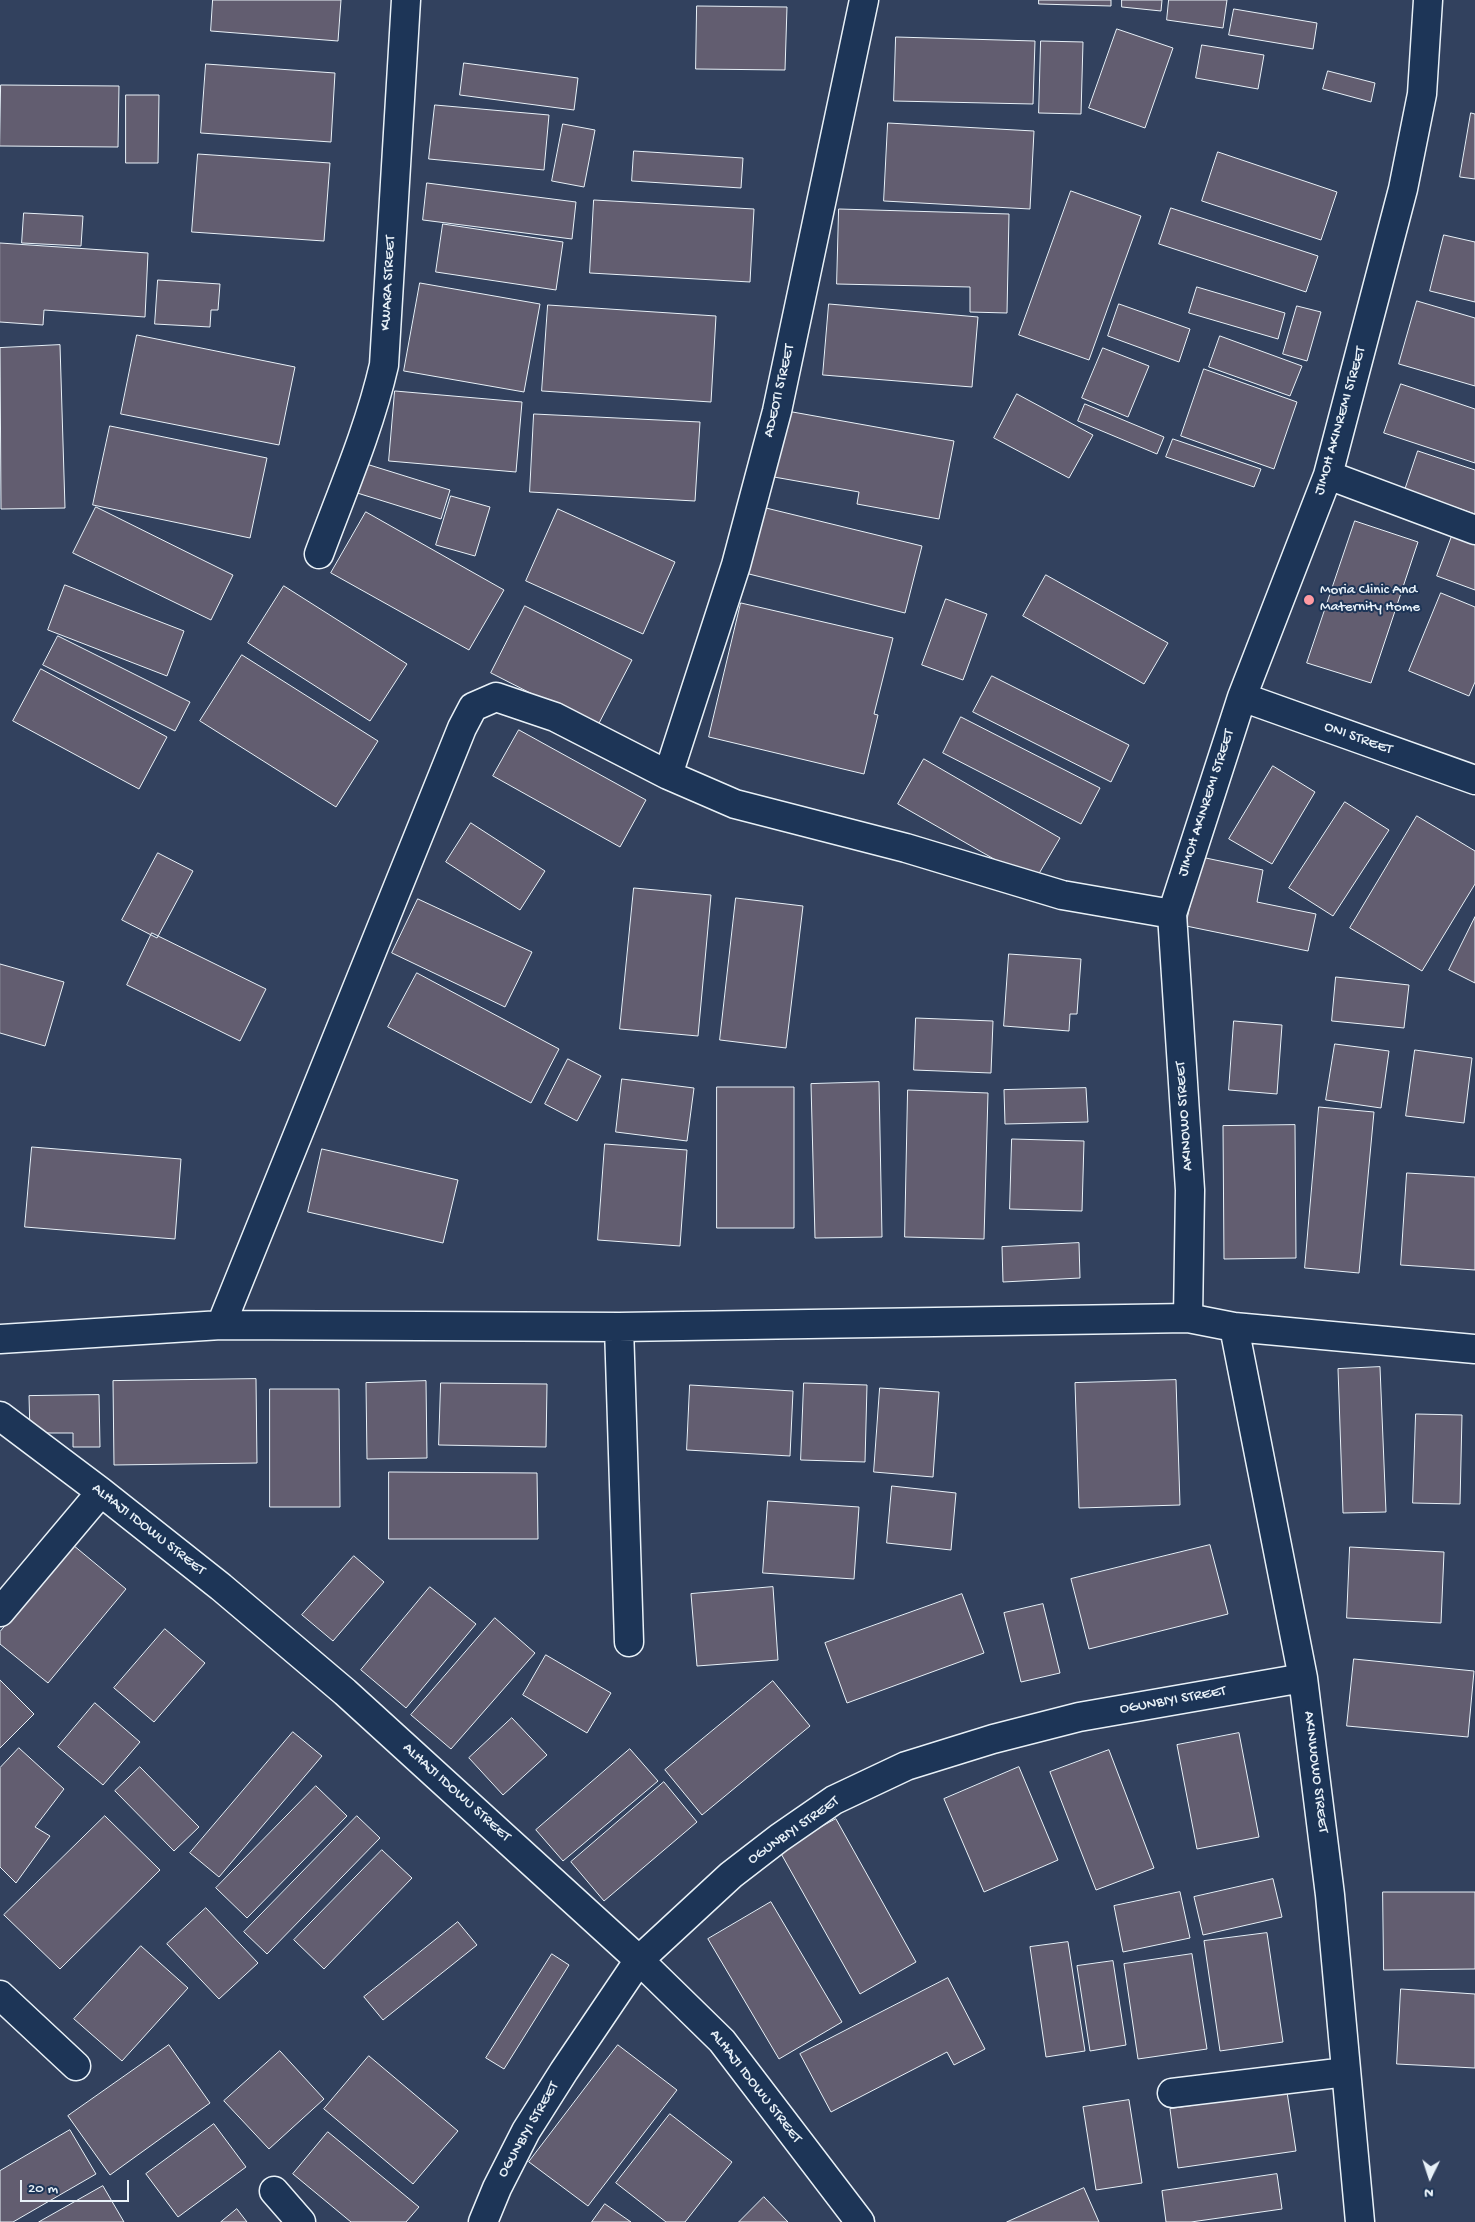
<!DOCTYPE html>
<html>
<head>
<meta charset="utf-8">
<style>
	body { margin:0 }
	#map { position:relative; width:1475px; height:2222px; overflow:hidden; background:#32415e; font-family:"Gochi Hand",sans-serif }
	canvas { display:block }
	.north { position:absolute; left:1405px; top:2152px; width:50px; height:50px; -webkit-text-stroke:4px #1d3557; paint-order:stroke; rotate:184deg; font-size:14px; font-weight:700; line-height:20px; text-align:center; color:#e8f1f8 }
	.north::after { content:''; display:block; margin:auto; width:18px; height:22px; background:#e8f1f8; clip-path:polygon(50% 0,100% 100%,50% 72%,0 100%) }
	.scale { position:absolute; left:20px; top:2180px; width:109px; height:22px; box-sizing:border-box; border:2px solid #e8f1f8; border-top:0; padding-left:6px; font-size:15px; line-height:18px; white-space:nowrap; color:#e8f1f8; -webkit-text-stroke:4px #1d3557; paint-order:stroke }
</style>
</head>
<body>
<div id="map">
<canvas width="1475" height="2222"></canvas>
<div class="north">N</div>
<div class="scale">20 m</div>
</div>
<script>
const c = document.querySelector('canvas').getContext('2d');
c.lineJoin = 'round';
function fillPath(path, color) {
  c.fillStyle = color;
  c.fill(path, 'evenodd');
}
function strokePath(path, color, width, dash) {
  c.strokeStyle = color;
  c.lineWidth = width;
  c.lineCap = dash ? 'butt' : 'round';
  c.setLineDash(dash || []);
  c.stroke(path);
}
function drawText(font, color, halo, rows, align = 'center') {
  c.font = font + ' "Gochi Hand",sans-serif';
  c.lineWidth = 4;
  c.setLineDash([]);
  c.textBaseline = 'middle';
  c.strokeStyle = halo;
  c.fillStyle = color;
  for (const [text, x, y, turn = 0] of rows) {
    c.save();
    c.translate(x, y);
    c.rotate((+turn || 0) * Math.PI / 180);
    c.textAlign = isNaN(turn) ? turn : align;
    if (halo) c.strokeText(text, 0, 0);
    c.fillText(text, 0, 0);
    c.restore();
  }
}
const building = new Path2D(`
	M 213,0 L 341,0 L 338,41 L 211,31 Z
	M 1039,0 L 1111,0 L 1111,6 L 1039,4 Z
	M 1122,0 L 1162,0 L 1161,11 L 1122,7 Z
	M 1169,0 L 1227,0 L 1223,28 L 1167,20 Z
	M 697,6 L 787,7 L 785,70 L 696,69 Z
	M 1234,9 L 1317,23 L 1313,49 L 1229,35 Z
	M 1117,29 L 1173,48 L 1145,128 L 1089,108 Z
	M 896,37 L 1035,41 L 1033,104 L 894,101 Z
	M 1041,41 L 1083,42 L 1081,114 L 1039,113 Z
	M 1202,45 L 1264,55 L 1258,89 L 1196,78 Z
	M 464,63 L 578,78 L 574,110 L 460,95 Z
	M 206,64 L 335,73 L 331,142 L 201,133 Z
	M 1328,71 L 1375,83 L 1371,102 L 1323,89 Z
	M 1,85 L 119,86 L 118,147 L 0,146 Z
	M 126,95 L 159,95 L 158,163 L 126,163 Z
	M 435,105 L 549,115 L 544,170 L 429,159 Z
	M 1471,113 L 1475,114 L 1475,179 L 1460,177 Z
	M 888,123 L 1034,131 L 1030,209 L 884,201 Z
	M 563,124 L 595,130 L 584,187 L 552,181 Z
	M 634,151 L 743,158 L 741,188 L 632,181 Z
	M 1218,152 L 1337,192 L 1321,240 L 1202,201 Z
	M 198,154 L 330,163 L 324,241 L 192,232 Z
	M 427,183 L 576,202 L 572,239 L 423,220 Z
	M 1071,191 L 1141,216 L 1089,360 L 1019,335 Z
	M 594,200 L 754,209 L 750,282 L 590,273 Z
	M 1171,208 L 1318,256 L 1306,292 L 1159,244 Z
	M 839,209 L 1009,214 L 1007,313 L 970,312 L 970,287 L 837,284 Z
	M 24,213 L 83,216 L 81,246 L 22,243 Z
	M 443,224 L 563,242 L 556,290 L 436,272 Z
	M 1444,235 L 1475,242 L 1475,302 L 1430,291 Z
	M 0,243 L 148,253 L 145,317 L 44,310 L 43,325 L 0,322 Z
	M 158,280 L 220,284 L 218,310 L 211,310 L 210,327 L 155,324 Z
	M 420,283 L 540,304 L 524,392 L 404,371 Z
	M 1197,287 L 1285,313 L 1278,339 L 1189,313 Z
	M 1417,301 L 1475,318 L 1475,386 L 1399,364 Z
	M 829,304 L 978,317 L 972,387 L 823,375 Z
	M 1119,304 L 1190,329 L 1179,362 L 1108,336 Z
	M 548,305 L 716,316 L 711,402 L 542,391 Z
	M 1297,306 L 1321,312 L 1307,361 L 1283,354 Z
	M 137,335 L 295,367 L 279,445 L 121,414 Z
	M 1220,336 L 1302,366 L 1290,396 L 1209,367 Z
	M 60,345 L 65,508 L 1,509 L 0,348 Z
	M 1103,348 L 1149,366 L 1128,417 L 1082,398 Z
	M 1204,369 L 1297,402 L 1274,469 L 1181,436 Z
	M 1401,384 L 1475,409 L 1475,463 L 1384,433 Z
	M 395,391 L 522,402 L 516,472 L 389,461 Z
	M 1017,394 L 1093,435 L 1069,478 L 994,438 Z
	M 1085,404 L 1164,437 L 1157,454 L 1078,421 Z
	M 787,411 L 954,441 L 939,519 L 857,504 L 859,492 L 774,477 Z
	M 534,414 L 700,422 L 695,501 L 530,492 Z
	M 110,426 L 267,458 L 250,538 L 93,505 Z
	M 1173,439 L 1261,469 L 1254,487 L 1166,457 Z
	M 1418,451 L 1475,470 L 1475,514 L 1405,490 Z
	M 363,463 L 450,490 L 441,519 L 354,492 Z
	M 451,496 L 490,507 L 475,556 L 436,545 Z
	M 96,507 L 233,575 L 211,620 L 73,553 Z
	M 766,508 L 922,546 L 905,613 L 749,574 Z
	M 558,509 L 675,562 L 643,634 L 526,581 Z
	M 366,512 L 504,590 L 469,650 L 331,573 Z
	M 1355,521 L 1418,542 L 1371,683 L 1307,663 Z
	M 1452,536 L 1475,544 L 1475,590 L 1437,576 Z
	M 1046,575 L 1168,643 L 1144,684 L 1023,616 Z
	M 65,585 L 184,631 L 167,676 L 48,630 Z
	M 284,586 L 407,664 L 370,721 L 248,643 Z
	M 1441,593 L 1475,607 L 1475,682 L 1469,696 L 1409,671 Z
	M 946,599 L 987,614 L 963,680 L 922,665 Z
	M 741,603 L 893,638 L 874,714 L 878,715 L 864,774 L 709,737 Z
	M 525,606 L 632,660 L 597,727 L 491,673 Z
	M 58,636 L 190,702 L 175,731 L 43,665 Z
	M 242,655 L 378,741 L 336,807 L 200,721 Z
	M 41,669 L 167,737 L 139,789 L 13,721 Z
	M 992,676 L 1129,745 L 1111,782 L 973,712 Z
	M 961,717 L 1100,788 L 1081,824 L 943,753 Z
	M 519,730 L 646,800 L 620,847 L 493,776 Z
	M 924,759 L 1060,838 L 1034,882 L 898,804 Z
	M 1273,766 L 1315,792 L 1272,864 L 1229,839 Z
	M 1345,802 L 1389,830 L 1333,916 L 1289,888 Z
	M 1417,816 L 1475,851 L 1475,884 L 1422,971 L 1350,928 Z
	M 471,823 L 545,871 L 520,910 L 446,862 Z
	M 158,853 L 193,871 L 157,938 L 122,920 Z
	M 1201,857 L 1263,870 L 1257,902 L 1316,914 L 1308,951 L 1186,926 Z
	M 634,888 L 711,895 L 698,1036 L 620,1029 Z
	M 736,898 L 803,906 L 786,1048 L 720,1040 Z
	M 418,899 L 532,952 L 505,1007 L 392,953 Z
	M 1475,917 L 1475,983 L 1449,970 Z
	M 152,933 L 266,989 L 240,1041 L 127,985 Z
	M 1009,954 L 1081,959 L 1077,1014 L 1070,1014 L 1069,1031 L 1004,1026 Z
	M 0,964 L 64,982 L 45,1046 L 0,1033 Z
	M 417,973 L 559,1049 L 531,1103 L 388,1027 Z
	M 1336,977 L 1409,985 L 1404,1028 L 1332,1021 Z
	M 916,1018 L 993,1021 L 991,1073 L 914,1070 Z
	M 1234,1021 L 1282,1025 L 1277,1094 L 1229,1090 Z
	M 1335,1044 L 1389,1051 L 1381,1108 L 1326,1100 Z
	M 1415,1050 L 1472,1058 L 1464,1123 L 1406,1116 Z
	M 568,1059 L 601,1076 L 577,1121 L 545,1104 Z
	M 622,1079 L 694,1088 L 687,1141 L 616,1132 Z
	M 879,1082 L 882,1237 L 815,1238 L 811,1084 Z
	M 717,1087 L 794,1087 L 794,1228 L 717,1228 Z
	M 1086,1088 L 1088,1122 L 1005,1124 L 1004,1090 Z
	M 908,1090 L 988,1093 L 984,1239 L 905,1237 Z
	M 1319,1107 L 1374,1112 L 1359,1273 L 1305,1268 Z
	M 1295,1125 L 1296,1258 L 1224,1259 L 1223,1126 Z
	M 1012,1139 L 1084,1141 L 1082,1211 L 1010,1209 Z
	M 605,1144 L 687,1150 L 680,1246 L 598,1240 Z
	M 32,1147 L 181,1159 L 175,1239 L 25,1227 Z
	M 322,1149 L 458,1180 L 443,1243 L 308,1212 Z
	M 1407,1173 L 1475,1177 L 1475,1270 L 1401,1265 Z
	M 1079,1243 L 1080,1278 L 1003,1282 L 1002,1247 Z
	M 1380,1367 L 1386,1512 L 1343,1513 L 1338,1369 Z
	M 256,1379 L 257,1463 L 114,1465 L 113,1381 Z
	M 1176,1380 L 1180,1505 L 1079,1508 L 1075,1383 Z
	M 426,1381 L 427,1458 L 367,1459 L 366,1383 Z
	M 441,1383 L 547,1384 L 546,1447 L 439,1445 Z
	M 804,1383 L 867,1385 L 865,1462 L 801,1460 Z
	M 690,1385 L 793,1391 L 790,1456 L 687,1450 Z
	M 880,1388 L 939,1392 L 933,1477 L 874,1472 Z
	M 270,1389 L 339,1389 L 340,1507 L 270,1507 Z
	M 99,1395 L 100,1447 L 73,1447 L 73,1433 L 30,1433 L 29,1396 Z
	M 1416,1414 L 1462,1415 L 1460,1504 L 1413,1503 Z
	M 389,1472 L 537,1473 L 538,1539 L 389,1539 Z
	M 892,1486 L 956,1493 L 951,1550 L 887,1543 Z
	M 768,1501 L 859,1507 L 854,1579 L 763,1573 Z
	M 73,1545 L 126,1589 L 48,1683 L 0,1644 L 0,1632 Z
	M 1210,1545 L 1228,1614 L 1089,1649 L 1071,1579 Z
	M 1350,1547 L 1444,1552 L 1441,1623 L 1347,1618 Z
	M 354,1556 L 384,1582 L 333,1641 L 302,1615 Z
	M 430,1587 L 476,1624 L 406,1708 L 361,1670 Z
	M 773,1587 L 778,1660 L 697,1666 L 691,1594 Z
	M 962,1594 L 984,1653 L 847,1703 L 825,1643 Z
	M 1043,1604 L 1060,1673 L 1021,1682 L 1004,1613 Z
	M 495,1618 L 535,1653 L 451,1749 L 411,1715 Z
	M 165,1629 L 205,1663 L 154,1722 L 114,1688 Z
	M 546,1655 L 611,1693 L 587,1733 L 523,1695 Z
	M 1354,1659 L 1474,1671 L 1468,1737 L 1347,1726 Z
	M 0,1680 L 34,1714 L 0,1748 Z
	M 773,1681 L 810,1726 L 702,1815 L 665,1770 Z
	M 95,1703 L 140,1742 L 103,1785 L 58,1747 Z
	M 512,1718 L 547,1755 L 503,1795 L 469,1758 Z
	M 293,1732 L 322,1756 L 219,1877 L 190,1853 Z
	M 1239,1733 L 1259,1837 L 1197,1849 L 1177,1745 Z
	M 19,1748 L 64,1789 L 35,1827 L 50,1836 L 16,1883 L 0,1867 L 0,1768 Z
	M 630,1749 L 658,1781 L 563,1861 L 536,1830 Z
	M 1109,1750 L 1154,1868 L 1096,1890 L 1050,1772 Z
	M 140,1767 L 199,1827 L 174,1851 L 115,1791 Z
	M 1019,1767 L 1058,1860 L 984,1892 L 944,1799 Z
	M 664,1782 L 697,1822 L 604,1901 L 571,1862 Z
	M 316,1786 L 347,1816 L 247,1918 L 216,1888 Z
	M 105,1816 L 160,1870 L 60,1969 L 4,1915 Z
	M 357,1816 L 380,1838 L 267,1954 L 244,1932 Z
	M 836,1819 L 916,1962 L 860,1994 L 779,1850 Z
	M 382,1850 L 412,1878 L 324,1969 L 294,1940 Z
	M 1273,1879 L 1282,1917 L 1203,1935 L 1194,1897 Z
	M 1180,1892 L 1190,1938 L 1123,1952 L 1114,1906 Z
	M 1383,1892 L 1475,1892 L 1475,1969 L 1384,1970 Z
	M 771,1902 L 842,2022 L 779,2059 L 708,1939 Z
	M 206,1908 L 258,1963 L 219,1999 L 167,1944 Z
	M 458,1922 L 477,1945 L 383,2020 L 364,1997 Z
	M 1267,1933 L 1283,2042 L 1220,2051 L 1204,1941 Z
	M 1068,1942 L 1085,2051 L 1046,2057 L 1030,1947 Z
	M 141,1946 L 188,1988 L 122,2061 L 74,2019 Z
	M 552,1954 L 569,1965 L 504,2069 L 486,2058 Z
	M 1192,1954 L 1207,2049 L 1138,2059 L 1124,1964 Z
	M 1113,1961 L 1126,2045 L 1090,2051 L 1077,1966 Z
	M 948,1978 L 985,2049 L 954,2065 L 947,2052 L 831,2112 L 800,2054 Z
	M 1401,1989 L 1475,1994 L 1475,2068 L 1397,2064 Z
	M 169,2045 L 210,2103 L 110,2175 L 68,2116 Z
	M 618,2045 L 677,2090 L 588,2206 L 529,2162 Z
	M 280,2051 L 324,2099 L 269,2149 L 224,2101 Z
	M 369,2056 L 458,2131 L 413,2184 L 324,2109 Z
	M 1287,2092 L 1296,2151 L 1178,2168 L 1170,2109 Z
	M 1129,2100 L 1142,2183 L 1096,2190 L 1083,2107 Z
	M 670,2114 L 732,2162 L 685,2222 L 666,2222 L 616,2183 Z
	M 214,2124 L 246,2167 L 178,2217 L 146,2174 Z
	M 70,2130 L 96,2174 L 13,2222 L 0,2222 L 0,2171 Z
	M 328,2132 L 419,2207 L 406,2222 L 351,2222 L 293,2174 Z
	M 1277,2174 L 1282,2209 L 1191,2222 L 1166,2222 L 1162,2191 Z
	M 103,2186 L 124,2222 L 39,2222 Z
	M 1084,2188 L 1099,2222 L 1007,2222 Z
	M 764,2197 L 788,2222 L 739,2222 Z
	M 605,2204 L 631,2222 L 592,2222 Z
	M 237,2209 L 247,2222 L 221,2222 Z`);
const street = new Path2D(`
	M 1328,475 L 1475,530
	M 319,554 C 342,492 369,430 384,365 L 406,0
	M 1242,697 L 1475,780
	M 668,775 L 736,565 L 777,411 L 864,0
	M 1188,1318 L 1190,1190 L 1172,914 L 1242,697 L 1328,475 L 1403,189 L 1422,94 L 1428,0
	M 221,1325 L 462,728 L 473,707 L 496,697 L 555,717 L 668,775 L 735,804 L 906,848 L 1062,895 L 1172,914
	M 619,1327 L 629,1642
	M 1234,1327 L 1303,1678 L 1330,1895 L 1360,2222
	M 0,1339 L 221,1325 L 619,1327 L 1188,1318 L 1234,1327 L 1475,1349
	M 0,1416 L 101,1492 L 221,1587 L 345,1692 L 639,1960 L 722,2041 L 860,2222
	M 0,1612 L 101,1492
	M 0,1995 L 76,2066
	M 1172,2093 L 1346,2072
	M 274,2191 L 301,2222
	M 483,2222 L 497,2188 L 526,2131 L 564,2071 L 639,1960 L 731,1875 L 779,1838 L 834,1800 L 906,1766 L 993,1739 L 1079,1717 L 1303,1678`);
const markers = [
	[1309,600,6,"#ff9aa2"]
];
const streetNames = [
	["KWARA STREET",389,283,-87],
	["ADEOTI STREET",780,391,-77],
	["JIMOH AKINREMI STREET",1341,421,-74],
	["ONI STREET",1358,739,20],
	["JIMOH AKINREMI STREET",1207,803,-72],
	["AKINOWO STREET",1185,1116,-94],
	["ALHAJI IDOWU STREET",148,1530,38],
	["OGUNBIYI STREET",1173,1701,-10],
	["AKINWOWO STREET",1315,1772,83],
	["ALHAJI IDOWU STREET",456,1793,42],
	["OGUNBIYI STREET",794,1831,-35],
	["ALHAJI IDOWU STREET",755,2087,52],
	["OGUNBIYI STREET",529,2130,-60]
];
const poiNames = [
	["Moria Clinic And",1320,591],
	["Maternity Home",1320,608]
];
fillPath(building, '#625d70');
strokePath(building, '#e8f1f8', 1);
strokePath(street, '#e8f1f8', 31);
strokePath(street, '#1d3557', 28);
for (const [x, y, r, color] of markers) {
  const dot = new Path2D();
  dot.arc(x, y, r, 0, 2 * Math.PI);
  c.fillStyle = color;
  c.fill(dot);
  strokePath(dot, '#1d3557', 2);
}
drawText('15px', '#e8f1f8', '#1d3557', streetNames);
drawText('15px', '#e8f1f8', '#1d3557', poiNames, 'left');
</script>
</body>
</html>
